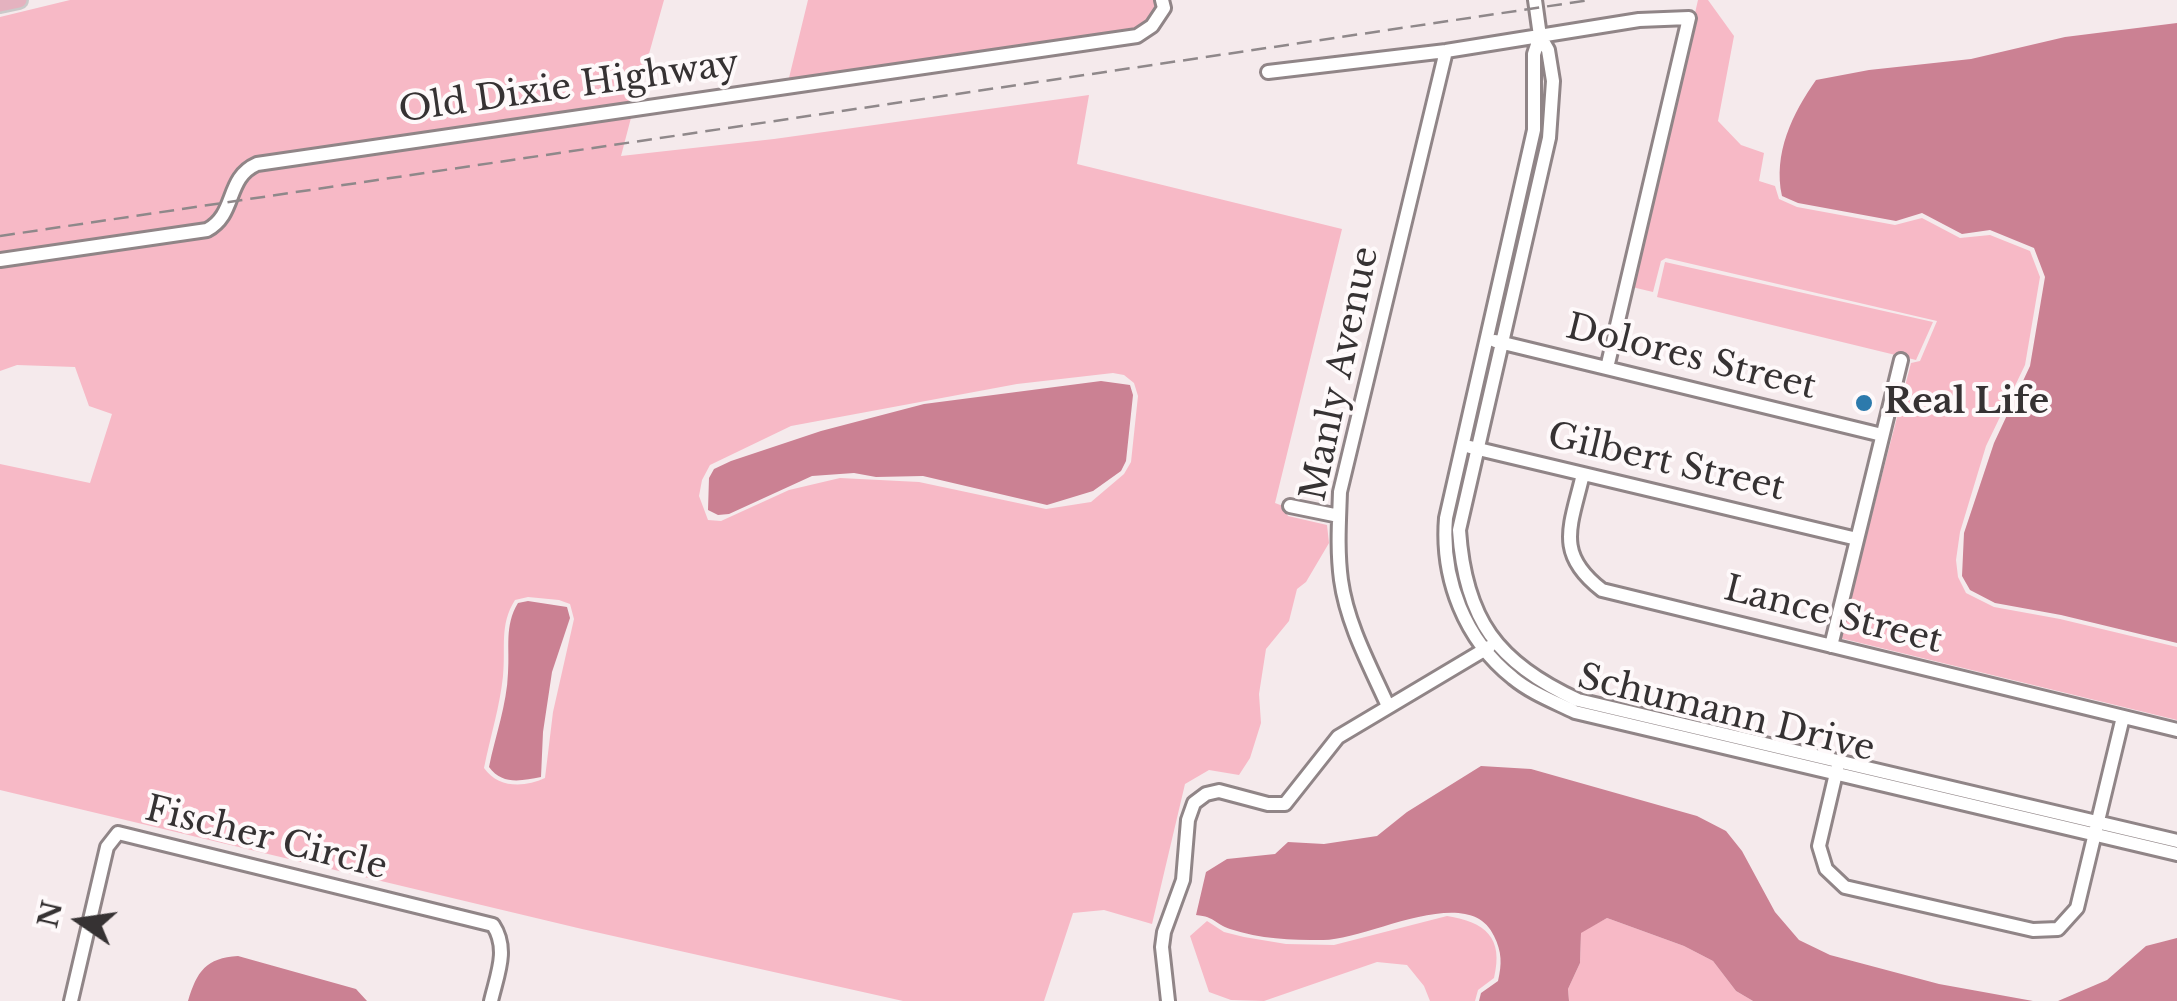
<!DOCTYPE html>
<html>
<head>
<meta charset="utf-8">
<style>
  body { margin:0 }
  #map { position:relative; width:2177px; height:1001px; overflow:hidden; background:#f5eaec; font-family:"Libre Baskerville",serif }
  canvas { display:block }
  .north { position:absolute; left:30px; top:871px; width:100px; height:100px; -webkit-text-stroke:8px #fef9fa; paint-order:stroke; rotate:283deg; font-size:28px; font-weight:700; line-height:40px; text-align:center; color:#363233 }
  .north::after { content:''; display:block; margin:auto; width:35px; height:45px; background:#363233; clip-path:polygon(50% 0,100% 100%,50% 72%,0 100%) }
</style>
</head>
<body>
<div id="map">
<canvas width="2177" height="1001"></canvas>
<div class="north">N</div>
</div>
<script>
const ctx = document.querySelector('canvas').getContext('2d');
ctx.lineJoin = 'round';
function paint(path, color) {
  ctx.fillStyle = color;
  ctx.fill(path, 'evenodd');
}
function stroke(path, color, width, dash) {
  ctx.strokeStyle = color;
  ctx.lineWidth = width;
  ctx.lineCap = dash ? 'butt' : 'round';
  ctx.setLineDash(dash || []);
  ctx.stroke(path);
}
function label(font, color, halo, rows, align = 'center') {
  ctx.font = font + ' "Libre Baskerville",serif';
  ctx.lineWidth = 8;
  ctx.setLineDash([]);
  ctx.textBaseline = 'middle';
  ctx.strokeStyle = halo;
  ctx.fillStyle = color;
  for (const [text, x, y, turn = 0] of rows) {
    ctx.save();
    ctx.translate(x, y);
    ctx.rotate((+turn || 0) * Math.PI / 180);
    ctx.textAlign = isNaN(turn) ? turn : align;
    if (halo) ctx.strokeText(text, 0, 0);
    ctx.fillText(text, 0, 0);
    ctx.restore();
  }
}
const green = new Path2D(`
  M70,0h594l-29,104 -379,55c-42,18 -19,42 -51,66l-205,30v-238z
  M808,0h349l1,7 -10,16 -14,9 -346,50z
  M1698,0h10l26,36 -16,85 23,24 23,8 -5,28 16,5 4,13 18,8 98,18 27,-7 38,20 30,-3 40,16 10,26 -15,88 -39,81 -26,86 -4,28 2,17 8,16 28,14 66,12 117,28v73l-337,-82 71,-275 9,-2 17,-40 -271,-63 -5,3 -8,31 -21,-5z
  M1089,95l-12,69 265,65 -67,274 8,3 5,10 39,9 2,18 -23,39 -9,7 -8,32 -23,28 -7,45 2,29 -11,35 -11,17 -30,-5 -24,14 -33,140 -48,-14 -31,3 -29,88h-141l-321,-72 -582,-139v-326l90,19 22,-69 -23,-8 -14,-39 -58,-2 -17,6v-106l208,-30c37,-19 17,-42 51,-67l373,-54 -11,42 153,-17zM1113,373l11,2 10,8 4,13 -7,66 -7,12 -33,28 -45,7 -127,-27 -79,-4 -51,12 -68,31 -13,-1 -9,-24 3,-16 8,-15 81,-39 226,-42zM528,597l31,3 11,4 4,15 -21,93 -8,66c-21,10 -47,10 -61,-10 6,-30 16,-62 19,-92 3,-28 -4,-51 12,-76z
  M1665,262l268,60 -17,38 -259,-63z
  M1447,916c38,6 57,21 47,62l-16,12 -3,11h-45l-6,-15 -17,-21 -30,-3 -113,39 -33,-1 -22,-8 -19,-56 17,-15 17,11 20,5 42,7 48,1z
  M1607,918l77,28 29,15 23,30 17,10h-184l-1,-12 12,-26 1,-31z`);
const water = new Path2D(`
  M2177,23v620l-116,-28 -66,-12 -25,-13 -8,-14 2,-43 30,-90 36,-77 15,-89 -11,-29 -44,-18 -28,4 -40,-21 -26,8 -98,-18 -16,-7c-9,-42 10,-82 34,-116l53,-10 102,-11 94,-22z
  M1101,381l29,4 3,10 -7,66 -5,10 -28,20 -46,14 -124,-29 -47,1 -22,-4 -42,3 -83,38 -11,1 -10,-5 1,-32 5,-9 17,-8 90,-30 103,-27z
  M528,601l39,6 3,11 -18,54 -9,60 -2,45c-20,4 -39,8 -52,-10 6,-30 18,-63 19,-94 2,-25 -4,-47 10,-70z
  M1481,766l50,3 166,47 29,15 16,20 33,61 24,28 31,15 109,29 94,17h-280l-17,-10 -23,-30 -29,-15 -77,-28 -26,15 -1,30 -12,26 1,12h-90l2,-8 17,-12c4,-17 4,-29 -4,-45 -25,-55 -128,5 -172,4 -31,0 -62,-1 -92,-11 -15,-5 -14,-12 -34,-14l10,-43 21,-13 48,-5 13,-12 36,2 53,-8 30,-24z
  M2177,938v63h-119l49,-21 39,-34z
  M238,956l118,33 11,12h-179c9,-30 18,-43 50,-45z`);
const minor = new Path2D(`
  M1535,0l5,36 8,14 5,31 -4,57 -90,392c6,89 38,133 119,170l599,141
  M1540,36l-6,18v76l-88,388c-5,61 19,122 67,160 18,15 42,24 62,34l602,142
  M1268,72l178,-21 193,-31 50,-2 -82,350
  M0,260l207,-30c30,-16 18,-52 50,-66l880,-128 15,-10 12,-18 -2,-8
  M1495,341l387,94
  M1470,447l387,92
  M1583,474c-12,52 -29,79 19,116l575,140
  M1290,506l49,10
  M1831,646l70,-286
  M1388,706c-18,-40 -41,-82 -47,-126 -4,-30 -2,-58 -1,-88l106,-441
  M1837,769l-18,77 7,23 19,18 188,43 25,-1 19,-21 46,-191
  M71,1001l36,-154 11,-14 375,92c16,24 4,50 -2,76
  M1168,1001l-6,-54 2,-15 19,-52 5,-60 6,-17 12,-9 13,-3 49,13h17l53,-67 151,-90`);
const major = new Path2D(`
  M0,4l19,-4`);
const rail = new Path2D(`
  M0,236l1590,-236`);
const markers = [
  [1864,403,10,"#2c7aac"]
];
const streetNames = [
  ["Old Dixie Highway",569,88,-8],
  ["Dolores Street",1691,358,14],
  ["Manly Avenue",1341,374,-78],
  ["Gilbert Street",1666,463,13],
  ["Lance Street",1833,616,14],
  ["Schumann Drive",1726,714,14],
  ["Fischer Circle",266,839,14]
];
const poiNames = [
  ["Real Life",1884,403]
];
paint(green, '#f7b9c6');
paint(water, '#cb8193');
stroke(minor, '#908587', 18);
stroke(major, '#cbcaca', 20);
stroke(minor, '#fff', 12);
stroke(major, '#e4b2bf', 15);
stroke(rail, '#8f888a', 2.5, [15, 8]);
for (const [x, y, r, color] of markers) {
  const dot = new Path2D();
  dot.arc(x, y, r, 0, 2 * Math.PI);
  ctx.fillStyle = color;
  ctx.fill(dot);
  stroke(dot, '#fef9fa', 4);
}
label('35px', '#363233', '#fef9fa', streetNames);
label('bold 35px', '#363233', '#fef9fa', poiNames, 'left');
</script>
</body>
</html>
